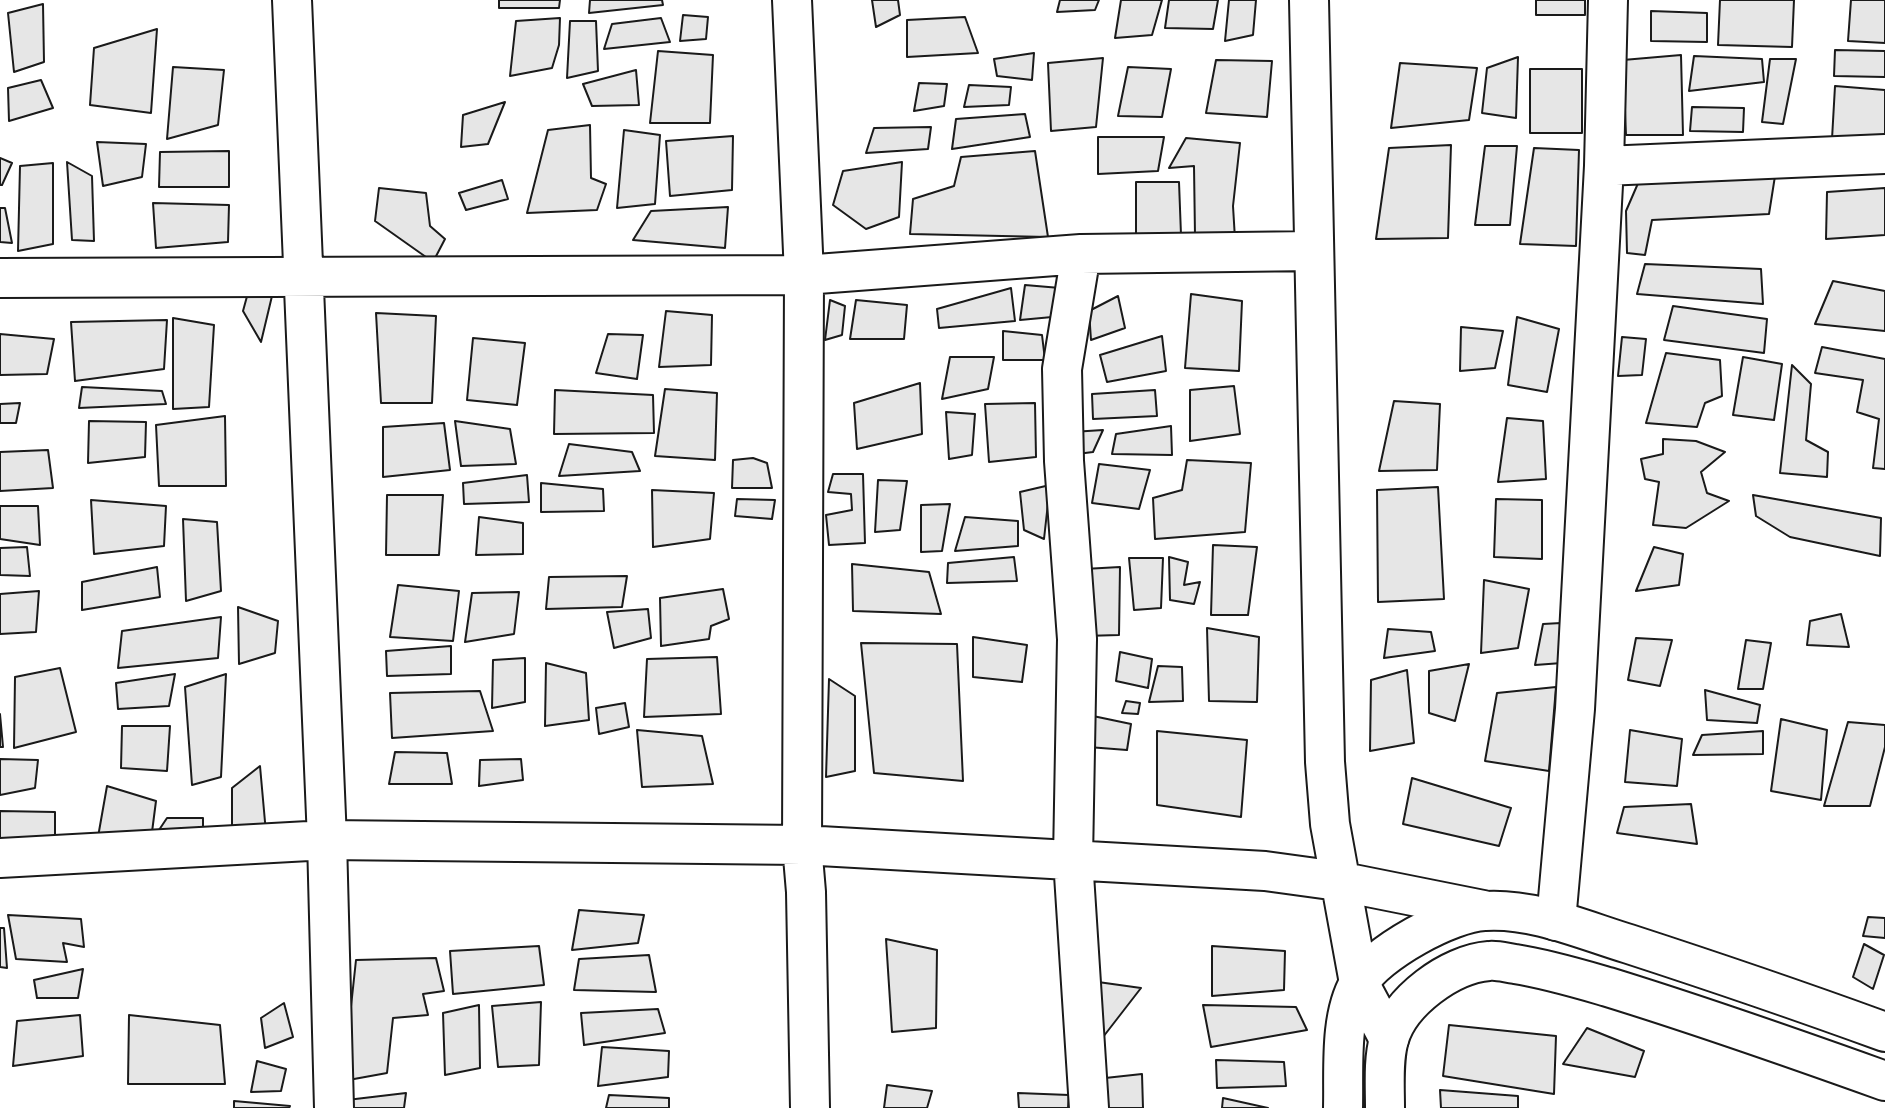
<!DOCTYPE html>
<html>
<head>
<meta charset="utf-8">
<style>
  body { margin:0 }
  canvas { display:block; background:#fff }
</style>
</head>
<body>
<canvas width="1885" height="1108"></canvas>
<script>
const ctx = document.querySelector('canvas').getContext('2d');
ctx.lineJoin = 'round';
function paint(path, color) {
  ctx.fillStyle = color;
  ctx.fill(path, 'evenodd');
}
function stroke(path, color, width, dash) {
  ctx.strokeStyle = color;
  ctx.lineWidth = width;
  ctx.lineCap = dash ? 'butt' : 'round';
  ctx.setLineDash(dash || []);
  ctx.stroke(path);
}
const building = new Path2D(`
  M499,0h61l-1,8h-60z
  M590,0h72l1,5 -74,8z
  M872,0h26l2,15 -24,12z
  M1060,0h39l-4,10 -38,2z
  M1121,0h41l-10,35 -37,3z
  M1169,0h49l-5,29 -48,-1z
  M1229,0h27l-3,35 -28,6z
  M1536,0h49v15h-49z
  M1720,0h74l-2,47 -74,-2z
  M1851,0h34v43l-37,-2z
  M43,4l1,58 -30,10 -6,-59z
  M1651,11l56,2v29l-56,-1z
  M683,15l25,2 -2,22 -26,2z
  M965,17l13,36 -71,4v-37z
  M560,18l-1,27 -7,23 -42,8 6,-55z
  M661,18l9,24 -66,7 8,-25z
  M570,21h26l2,50 -31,7z
  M157,29l-6,84 -61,-8 4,-57z
  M1835,50l50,1v26l-51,-1z
  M658,51l55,4 -3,68h-60z
  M1034,53l-2,27 -35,-4 -3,-17z
  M1681,55l2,80h-57l-3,-75z
  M1694,56l68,3 2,23 -75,9z
  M1518,57l-2,61 -34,-5 5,-45z
  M1103,58l-7,69 -45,4 -3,-68z
  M1770,59h26l-13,65 -21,-2z
  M1216,60l56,1 -5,56 -61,-4z
  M1400,63l77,5 -8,52 -78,8z
  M173,67l51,3 -6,55 -51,14z
  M1128,67l43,2 -9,48 -44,-1z
  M1530,69h52v64h-52z
  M636,70l3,35 -47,1 -9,-22z
  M41,80l12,28 -44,13 -1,-33z
  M919,83l28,1 -3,22 -30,5z
  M969,85l42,2 -2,18 -45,2z
  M1835,86l50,4v48l-53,1z
  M505,102l-17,42 -27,3 2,-32z
  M1692,107l52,1 -1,24 -53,-1z
  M1025,114l5,23 -78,12 4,-30z
  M590,125l1,53 15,6 -9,26 -70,3 21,-83z
  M931,127l-3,22 -62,4 8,-25z
  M624,130l36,5 -5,69 -38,4z
  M733,136l-1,54 -62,6 -4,-55z
  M1098,137h66l-6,34 -60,3z
  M1186,138l54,5 -7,63 2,33 -40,-3 -1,-70 -25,2z
  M97,142l49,2 -4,33 -39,9z
  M1451,145l-3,93 -72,1 13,-91z
  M1485,146h32l-7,79h-35z
  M1534,148l45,2 -3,96 -56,-2z
  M229,151v36h-70l1,-35z
  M1035,151l13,86 -138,-3 3,-35 41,-13 7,-29z
  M0,158l12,5 -10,22h-2z
  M67,162l25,14 2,65 -22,-1z
  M902,162l-3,55 -33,12 -33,-24 10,-34z
  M53,163v81l-35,7 2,-85z
  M1775,176l-6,38 -117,6 -7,35 -18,-2 -1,-42 13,-30z
  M502,180l6,19 -42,11 -7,-17z
  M1136,182h43l2,53 -45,4z
  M379,188l47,5 4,33 15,13 -12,23 -58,-41z
  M1885,188v47l-59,4 1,-47z
  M153,203l76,2 -1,37 -72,6z
  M728,207l-3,41 -92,-8 18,-29z
  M0,208h5l7,35 -12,-1z
  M1645,264l116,5 2,35 -126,-10z
  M1833,281l52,10v40l-70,-7z
  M1025,285l35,3 3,28 -43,4z
  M1011,288l4,33 -76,7 -2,-19z
  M249,289l23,7 -11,46 -18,-31z
  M1191,294l51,7 -3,70 -54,-3z
  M1118,296l7,32 -34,12 -2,-29z
  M830,300l15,6 -3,29 -17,5z
  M856,300l51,5 -3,34h-54z
  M1673,306l94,13 -3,34 -100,-13z
  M666,311l46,4 -1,50 -52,2z
  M376,313l60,3 -4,87h-51z
  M1517,317l42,12 -12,63 -39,-7z
  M173,318l41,7 -5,82 -36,2z
  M167,320l-3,49 -89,12 -4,-59z
  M1461,327l42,4 -8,37 -35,3z
  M1003,331l39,4 3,25h-42z
  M0,334l54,5 -7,35 -47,1z
  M608,334l35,1 -6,44 -41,-6z
  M1162,336l4,35 -59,11 -7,-27z
  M1622,337l24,2 -4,36 -24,1z
  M473,338l52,5 -8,62 -50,-5z
  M1822,347l63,12v110l-12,-1 6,-49 -22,-7 6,-32 -48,-7z
  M1666,353l54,7 2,36 -17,7 -8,24 -51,-4z
  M950,357h44l-6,32 -46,10z
  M1743,357l39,7 -8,56 -41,-5z
  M1792,365l19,19 -5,56 22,12 -1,25 -47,-4z
  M920,383l2,51 -65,15 -3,-46z
  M1234,386l6,48 -50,7v-51z
  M82,387l80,4 4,13 -87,4z
  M665,389l52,4 -2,67 -60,-4z
  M555,390l98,5 1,38 -100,1z
  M1155,390l2,26 -64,3 -1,-25z
  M1394,401l46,3 -3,66 -58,1z
  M20,403l-4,20h-16v-19z
  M1035,403l1,54 -47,5 -4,-58z
  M946,412l29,2 -3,41 -23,4z
  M225,416l1,70h-67l-3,-61z
  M1507,418l36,3 3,58 -48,3z
  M89,421l57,1 -1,35 -57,6z
  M455,421l55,8 6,35 -55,2z
  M444,423l6,47 -67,7v-50z
  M1171,426l1,29 -60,-1 4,-20z
  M1103,430l-10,22 -24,3 3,-23z
  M1663,439l33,2 29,11 -24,20 6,21 22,8 -43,27 -33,-3 6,-43 -14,-3 -4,-20 22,-5z
  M569,444l63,8 8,19 -81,5z
  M48,450l5,38 -53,3v-39z
  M753,458l14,5 5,25h-40l1,-28z
  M1187,460l64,3 -6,69 -90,7 -2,-41 29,-8z
  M1099,464l51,6 -11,39 -47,-6z
  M833,474h30l2,69 -36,2 -3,-30 26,-5 -1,-16 -23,-2z
  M527,475l2,27 -65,2 -1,-21z
  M878,480l29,1 -7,49 -25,2z
  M541,483l62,6 1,22 -63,1z
  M1050,485l-6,54 -20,-9 -4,-38z
  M1438,487l6,112 -66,3 -1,-112z
  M652,490l62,3 -4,46 -57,8z
  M387,495h56l-4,60h-53z
  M1753,495l128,23 -1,38 -90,-19 -34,-21z
  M737,499l38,1 -3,19 -37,-3z
  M1496,499l46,1v59l-48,-2z
  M91,500l75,6 -2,40 -70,8z
  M950,504l-8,47 -21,1v-47z
  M0,506h38l2,39 -40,-6z
  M479,517l44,6v31l-47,1z
  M965,517l53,4v25l-63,5z
  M183,519l34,3 4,69 -35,10z
  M1213,545l44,2 -9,68h-37z
  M27,547l3,29 -30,-1v-27z
  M1654,547l29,7 -4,31 -43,6z
  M1014,557l3,24 -70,2 1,-20z
  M1169,557l19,5 -4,23 16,-3 -6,22 -24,-4z
  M1129,558h34l-2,50 -27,2z
  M852,564l77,8 12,42 -88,-3z
  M157,567l3,30 -78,13v-28z
  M1120,567l-1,68 -35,1v-67z
  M627,576l-5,31 -76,2 3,-32z
  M1484,580l45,9 -11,59 -37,5z
  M398,585l61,6 -6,50 -63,-4z
  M723,589l6,30 -18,7 -2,13 -48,7 -1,-48z
  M39,591l-3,41 -36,2v-40z
  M519,592l-5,42 -49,8 7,-49z
  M238,607l40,14 -3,32 -36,11z
  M648,609l3,29 -37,10 -7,-36z
  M1841,614l8,33 -42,-2 3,-24z
  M221,617l-3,41 -100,10 4,-37z
  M1561,623l1,40 -27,2 8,-41z
  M1207,628l52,9 -2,65 -48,-1z
  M1388,629l43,3 4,19 -51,7z
  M973,637l54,8 -5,37 -49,-5z
  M1636,638l36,2 -12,46 -32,-6z
  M1746,640l25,3 -8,46h-25z
  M861,643l96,1 6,137 -89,-8z
  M451,646v28l-64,2 -1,-25z
  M1120,652l32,7 -4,29 -32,-7z
  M717,657l4,57 -77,3 3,-58z
  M525,658v44l-33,6 1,-48z
  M546,663l40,10 3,47 -44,6z
  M1469,664l-14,57 -26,-8v-42z
  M1158,666l24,1 1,34 -34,1z
  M60,668l16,64 -62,16 1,-71z
  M1407,670l7,73 -44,8 1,-71z
  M175,674l-6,32 -51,3 -2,-26z
  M226,674l-5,103 -29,8 -7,-98z
  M829,679l26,17v75l-29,6z
  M1556,687l-7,84 -64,-10 12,-68z
  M1705,690l55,15 -3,18 -50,-3z
  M480,691l13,40 -101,7 -2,-45z
  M1126,701l14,2 -2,11 -16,-1z
  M625,703l4,24 -30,7 -3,-26z
  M0,714l3,33h-3z
  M1093,716l38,8 -4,26 -39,-3z
  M1781,719l46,11 -6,70 -50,-9z
  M1848,722l37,3v22l-15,59h-46z
  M122,726h48l-3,45 -46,-3z
  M637,730l65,6 11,48 -71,3z
  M1630,730l52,9 -5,47 -52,-4z
  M1157,731l90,9 -6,77 -84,-12z
  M1763,731v23l-70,1 9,-20z
  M395,752l52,1 5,31h-63z
  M0,759l38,1 -3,28 -35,7z
  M521,759l2,21 -44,6 1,-26z
  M260,766l6,67h-34v-45z
  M1412,778l99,30 -12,38 -96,-22z
  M107,786l49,15 -4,31 -54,5z
  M1691,804l6,40 -80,-11 7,-26z
  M0,811l55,1v36h-55z
  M167,818h36v22l-46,-7z
  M579,910l65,5 -6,28 -66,7z
  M8,915l73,4 3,28 -21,-4 4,19 -51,-3z
  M1868,917l17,1v20l-22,-2z
  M0,928h4l3,40 -7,-1z
  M886,939l51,11 -1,78 -44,4z
  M1864,944l20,11 -11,34 -20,-12z
  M539,946l5,39 -91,9 -3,-43z
  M1212,946l73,5 -1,39 -72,6z
  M649,955l7,37 -82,-2 5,-31z
  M436,958l8,33 -21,3 5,21 -35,3 -6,55 -44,8 13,-121z
  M83,969l-5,29h-41l-3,-18z
  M1098,982l43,6 -48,62z
  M541,1002l-2,63 -41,2 -6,-61z
  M284,1003l9,34 -28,11 -4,-30z
  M479,1005l1,63 -35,7 -2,-62z
  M1203,1005l93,2 11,23 -96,17z
  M658,1009l7,24 -81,12 -3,-32z
  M80,1015l3,41 -70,10 4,-45z
  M129,1015l91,10 5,59h-97z
  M1449,1025l107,11 -2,58 -111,-18z
  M1587,1028l57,23 -9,26 -72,-13z
  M602,1047l67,4 -1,26 -70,9z
  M1216,1060l68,2 2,24 -69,2z
  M257,1061l29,8 -5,22 -30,1z
  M1142,1074l1,34h-46l-1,-29z
  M887,1085l45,6 -5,17h-43z
  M1440,1090l78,6v12h-77z
  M406,1093l-2,15h-56l-1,-8z
  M1018,1093l51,2 -1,13h-49z
  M609,1095l60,3v10h-63z
  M1223,1098l45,10h-46z
  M234,1101l56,5 -1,2h-55z`);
const minor = new Path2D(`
  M292,0l35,840 7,268
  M792,0l12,275 -2,570 4,47 4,216
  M1309,0l16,762 5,62 29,159 30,56
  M1604,166l281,-12
  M1081,254l-19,115 2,92 13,178 -4,220 16,249
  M0,278l804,-3 277,-21 232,-3
  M0,858l327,-18 475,5 463,26 73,10 145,29
  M1556,921l19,-212 29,-543 4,-166`);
const major = new Path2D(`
  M1343,1108c1,-38 -4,-91 16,-125 17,-30 92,-71 126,-72 49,-3 98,19 144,33 86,28 171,57 256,88
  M1385,1108c0,-22 -2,-48 4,-69 11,-38 61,-75 100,-78 8,-1 18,2 26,3 32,5 62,14 93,23 94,29 185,61 277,94`);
paint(building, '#e6e6e6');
stroke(building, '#1a1a1a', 2);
stroke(minor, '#1a1a1a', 42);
stroke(major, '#1a1a1a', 42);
stroke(minor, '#fff', 38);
stroke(major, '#fff', 38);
</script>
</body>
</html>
